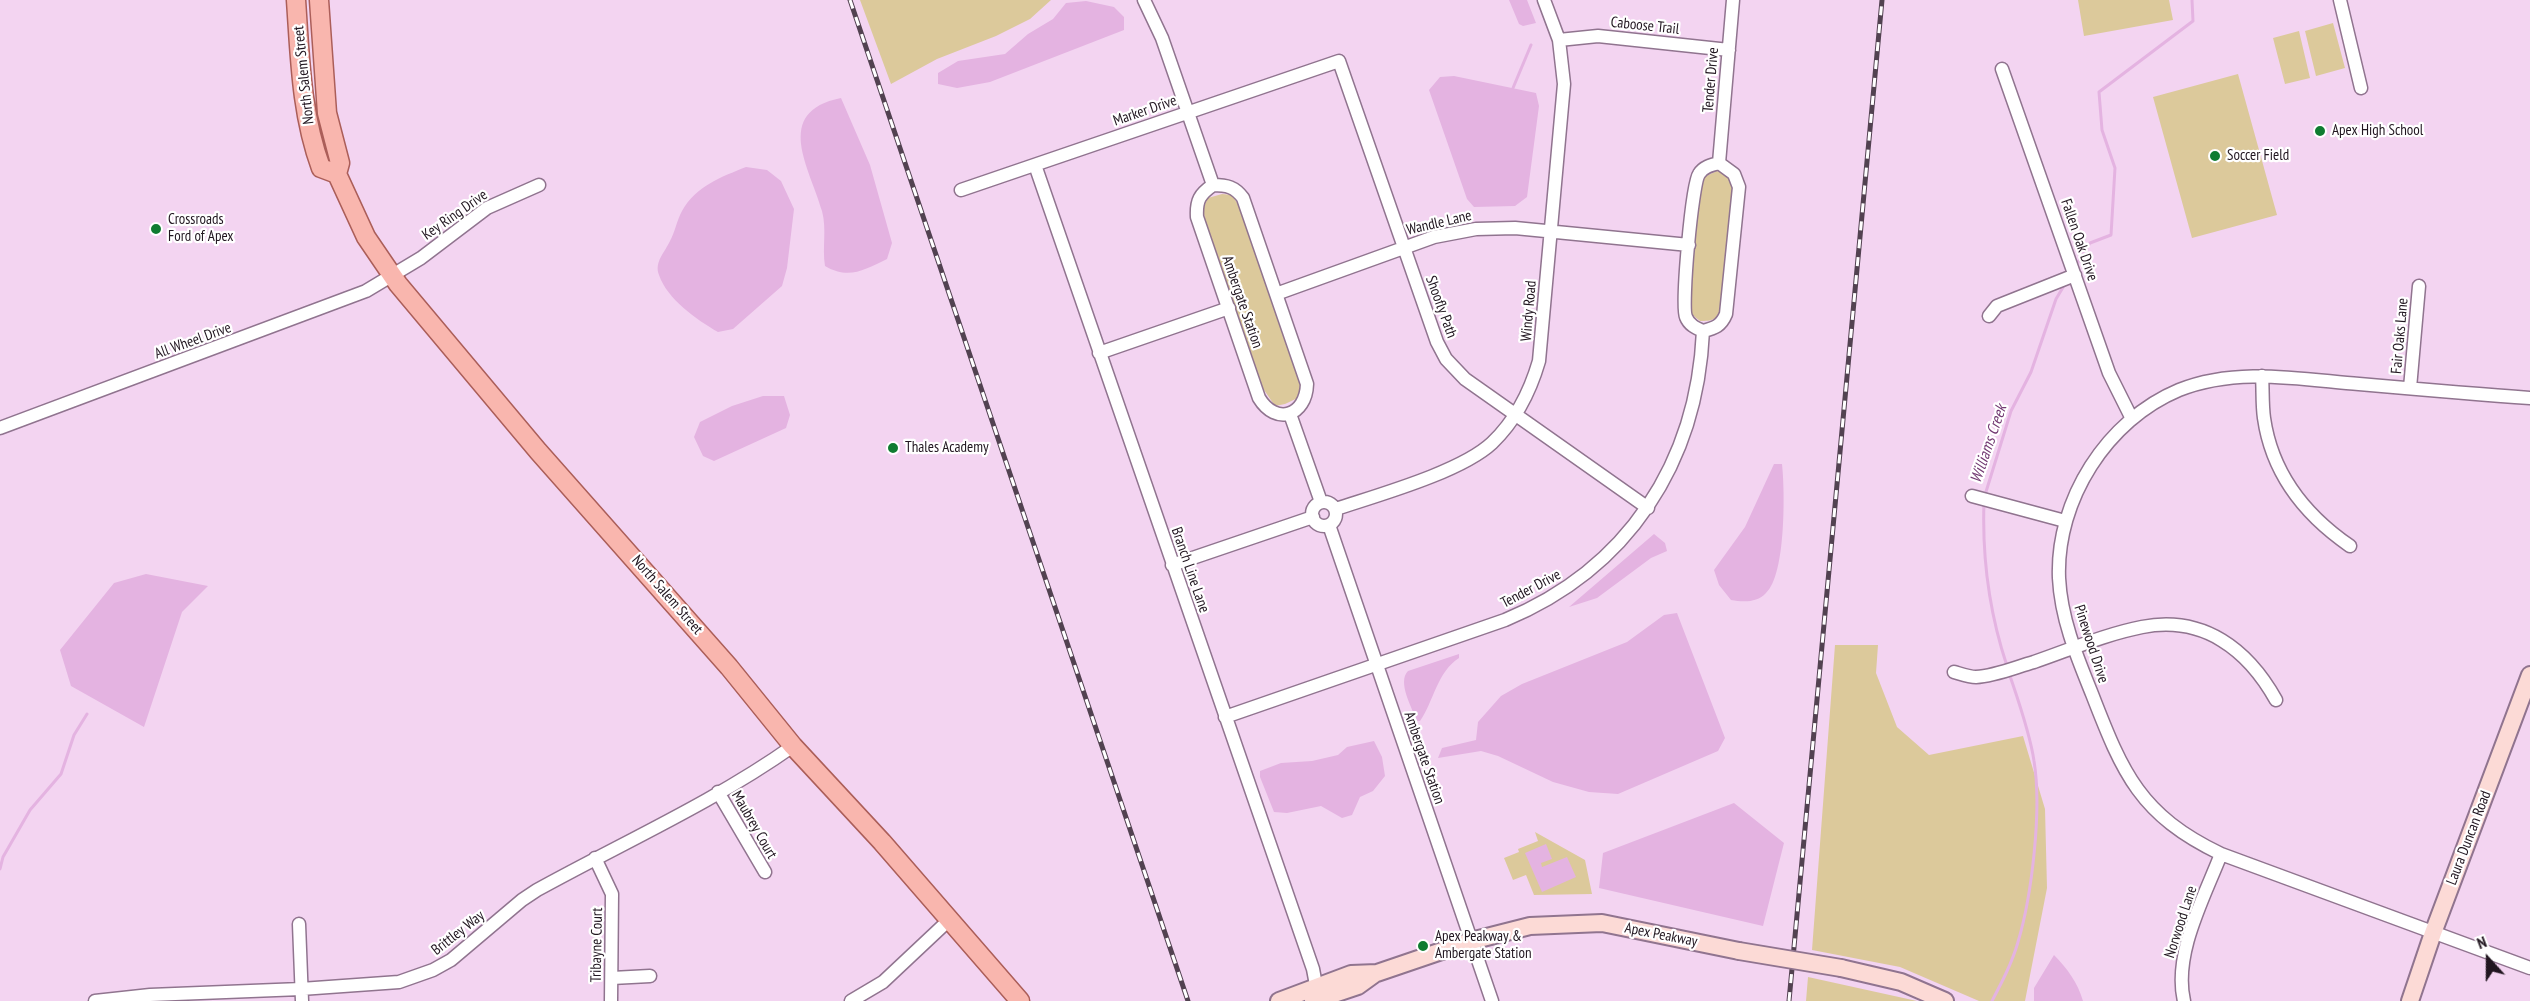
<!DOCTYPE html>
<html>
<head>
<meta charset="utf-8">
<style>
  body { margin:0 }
  #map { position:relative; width:2530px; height:1001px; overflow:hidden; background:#f3d4f1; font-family:"PT Sans Narrow",sans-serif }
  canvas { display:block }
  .north { position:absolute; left:2458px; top:929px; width:60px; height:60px; -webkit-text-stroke:4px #fff; paint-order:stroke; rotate:339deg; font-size:16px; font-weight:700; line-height:24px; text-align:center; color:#211620 }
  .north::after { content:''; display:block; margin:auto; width:21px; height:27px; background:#211620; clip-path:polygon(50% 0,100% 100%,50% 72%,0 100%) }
</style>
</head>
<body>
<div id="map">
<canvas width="2530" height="1001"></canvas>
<div class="north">N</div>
</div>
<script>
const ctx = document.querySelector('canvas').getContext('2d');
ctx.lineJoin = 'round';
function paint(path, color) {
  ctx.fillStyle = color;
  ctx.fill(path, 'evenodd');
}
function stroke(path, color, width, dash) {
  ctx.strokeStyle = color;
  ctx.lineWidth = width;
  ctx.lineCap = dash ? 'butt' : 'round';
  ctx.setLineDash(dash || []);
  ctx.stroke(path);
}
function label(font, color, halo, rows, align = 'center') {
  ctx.font = font + ' "PT Sans Narrow",sans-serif';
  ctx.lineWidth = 4.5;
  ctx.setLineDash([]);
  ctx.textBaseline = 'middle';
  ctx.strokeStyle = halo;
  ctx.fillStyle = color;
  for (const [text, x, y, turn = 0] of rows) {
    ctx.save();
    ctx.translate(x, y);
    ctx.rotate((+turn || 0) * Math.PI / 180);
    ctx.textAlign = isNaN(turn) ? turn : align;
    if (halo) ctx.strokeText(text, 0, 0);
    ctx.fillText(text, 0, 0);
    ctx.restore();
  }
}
const green = new Path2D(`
  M860,0h191l-21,19 -34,17 -59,23 -46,25z
  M2078,0h91l4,20 -89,16z
  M2333,23l12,45 -29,8 -11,-45z
  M2299,31l11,47 -25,6 -12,-46z
  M2238,74l39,141 -85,23 -39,-141z
  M1717,171l11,4 6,13 -12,120c-4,12 -10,13 -22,13l-10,-8c1,-25 4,-118 14,-136z
  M1222,194l10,1 9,14 59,172 2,9 -2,7 -15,7 -10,2 -13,-19 -57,-167 -2,-12 5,-10z
  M1835,645h43l-2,28 21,54 32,28 94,-19 22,73 2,79 -22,113h-46l-79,-34 -88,-17z
  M1535,832l50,28 7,34 -58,1 -8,-20 -13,5 -9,-22 15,-6 -1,-3 20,-8z
  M1808,977l109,24h-111z`);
const water = new Path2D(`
  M1509,0h18l9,23 -13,3 -4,-2z
  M1086,1l28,6 10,10v13l-134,52 -33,6 -19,-4v-11l20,-12 47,-7 23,-20 25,-15 13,-16z
  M1454,76l82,17 3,13 -12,91 -12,9 -41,1 -7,-8 -38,-109 11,-13z
  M841,98l29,67 22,78 -5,16c-23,11 -38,21 -62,7 -3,-19 2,-36 -3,-55 -12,-43 -50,-99 19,-113z
  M746,167l21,3 14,11 13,28 -7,59 -5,18 -49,43 -15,3c-21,-12 -51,-33 -59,-57 -5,-13 6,-23 11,-34 5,-9 7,-21 12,-30 14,-25 39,-34 64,-44z
  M763,396h21l6,19 -4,13 -72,33 -11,-5 -9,-19 6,-15 32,-16z
  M1774,464h8c3,27 4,111 -16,129 -9,10 -23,9 -35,7l-12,-15 -5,-15 31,-43z
  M1654,534l11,9 2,8 -16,7 -54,40 -28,9z
  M146,574l62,12 -26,26 -38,115 -73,-41 -11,-36 54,-67z
  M1677,613l48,125 -7,13 -100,43 -29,-2 -36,-10 -55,-26 -17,-5 -43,7 4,-10 34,-8 2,-18 23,-26 21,-12 105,-42 37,-27z
  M1459,654v4c-22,14 -25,43 -39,63h-3c-5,-13 -20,-39 -9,-50z
  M1374,741l8,16 3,19 -12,15 -13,6 -8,18 -10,3 -21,-12 -34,7 -13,-1 -14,-35v-6l21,-8 31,-2 26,-6 9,-8z
  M1734,803l50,40 -21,83 -164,-38 4,-35z
  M1546,844l6,15 -11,4 1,4 25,-10 9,20 -34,15 -17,-39z
  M2054,955c13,13 24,28 29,46h-49v-13z`);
const stream = new Path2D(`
  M1513,88l18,-43
  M2076,265l14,-22 21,-8 4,-67 -13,-38 -3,-38 94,-71 -1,-21
  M1985,495l26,-84 20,-39 25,-73 9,-15
  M1984,502c-2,57 5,110 23,164
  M0,869l3,-12 27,-47 31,-36 13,-39 13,-21
  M1992,1001c10,-19 20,-38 26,-59 14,-47 24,-133 16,-181 -4,-28 -16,-61 -25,-88`);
const street = new Path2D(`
  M1144,0l18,38 51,147
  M2340,0l21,88
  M1559,40l39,-4 131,14
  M2002,69l107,304 23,46
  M1719,163l15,11 5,13 -13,127c-5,12 -11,14 -23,17 -7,-3 -14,-6 -17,-14 -5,-11 6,-133 13,-143 4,-7 12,-9 20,-11z
  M1719,163l14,-163
  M1035,165l278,804 3,16
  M1213,185c14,0 22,2 30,13l64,186c-1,32 -31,42 -48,14l-62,-181c-1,-17 3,-23 16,-32z
  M961,190l378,-129 98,281 9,17 19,20 183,129
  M1276,294l158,-57 42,-8 39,-1 174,17
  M1989,316l8,-10 78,-31
  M1099,353l130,-45
  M2262,376c1,14 0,28 2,42 8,56 41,97 86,128
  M2410,388l9,-102
  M2530,398c-57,-4 -114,-9 -171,-14 -60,-5 -123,-17 -180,6 -72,30 -123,110 -120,188 2,41 18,79 33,116 31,80 48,121 129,160l309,114
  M1290,414l31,88
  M0,428l366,-137 55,-33 66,-50 52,-23
  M1972,496l93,25
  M1312 514a12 12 0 1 1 24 0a12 12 0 1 1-24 0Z
  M1336,509c42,-14 125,-37 156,-66 24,-23 38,-51 47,-82l25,-277 -5,-44 -15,-40
  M1329,525l163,476
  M1172,565l141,-48
  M1954,672c7,2 15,5 22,5 19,-1 40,-10 58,-15 35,-12 72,-28 108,-35 62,-12 106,23 134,73
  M1225,717l280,-97c123,-51 192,-157 198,-289
  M718,792l47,80
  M595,858l17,36 -1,107
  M299,924l3,77
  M612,978l38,-2
  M95,1001l55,-6 151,-6 98,-7 34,-12 18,-10 71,-60 15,-10c85,-47 177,-88 256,-144
  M851,1001l32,-19 66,-62
  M2184,1001c-11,-47 20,-103 37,-147`);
const secondary = new Path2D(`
  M1841,968l60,14 44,19
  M1279,1001l72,-27 26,-1 94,-32 59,-15 72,-3 137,28
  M1313,1001l45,-15 18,-13
  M2410,1001l23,-68 97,-258`);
const primary = new Path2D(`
  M296,0c4,57 5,114 25,168l16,6
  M319,0l8,113 13,50 -3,11 29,63 32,47 140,167 191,216 64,79 89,96 138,159`);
const rail = new Path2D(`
  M850,0l338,1001
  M1789,1001l93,-1001`);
const secondaryBridge = new Path2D(`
  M1739,951l102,17`);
const markers = [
  [2320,131,6,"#0f7c31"],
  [2215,156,6,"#0f7c31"],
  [156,229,6,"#0f7c31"],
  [893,448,6,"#0f7c31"],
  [1423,946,6,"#0f7c31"]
];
const streetNames = [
  ["Caboose Trail",1645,26,6],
  ["North Salem Street",304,75,-96],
  ["Tender Drive",1711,80,-85],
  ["Marker Drive",1145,111,-19],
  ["Key Ring Drive",455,215,-35],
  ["Wandle Lane",1439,223,-13],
  ["Fallen Oak Drive",2079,240,71],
  ["Ambergate Station",1242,302,71],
  ["Shoofly Path",1441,307,70],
  ["Windy Road",1529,311,-85],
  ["Fair Oaks Lane",2400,336,-85],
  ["All Wheel Drive",193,341,-20],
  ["Branch Line Lane",1190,570,71],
  ["Tender Drive",1531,589,-28],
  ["North Salem Street",667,595,49],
  ["Pinewood Drive",2091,644,72],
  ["Ambergate Station",1424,758,71],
  ["Maubrey Court",754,825,60],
  ["Laura Duncan Road",2469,838,-69],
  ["Norwood Lane",2181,922,-72],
  ["Brittley Way",458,933,-38],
  ["Apex Peakway",1661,935,11],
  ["Tribayne Court",597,945,-89]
];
const poiNames = [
  ["Apex High School",2332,131],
  ["Soccer Field",2227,156],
  ["Crossroads",168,220],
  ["Ford of Apex",168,237],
  ["Thales Academy",905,448],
  ["Apex Peakway &",1435,937],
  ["Ambergate Station",1435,954]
];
const waterNames = [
  ["Williams Creek",1989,444,-71]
];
paint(green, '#dcc99b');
paint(water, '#e4b3e1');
stroke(stream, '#e4b3e1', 3);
stroke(street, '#90748f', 15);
stroke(secondary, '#90748f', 20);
stroke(primary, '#ab5e59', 21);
stroke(street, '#fff', 12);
stroke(secondary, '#fcdad6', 16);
stroke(primary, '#f9b6ae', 18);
stroke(rail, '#524251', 5);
stroke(rail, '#fff', 3, [9]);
stroke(secondaryBridge, '#90748f', 20, []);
stroke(secondaryBridge, '#fcdad6', 16);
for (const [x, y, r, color] of markers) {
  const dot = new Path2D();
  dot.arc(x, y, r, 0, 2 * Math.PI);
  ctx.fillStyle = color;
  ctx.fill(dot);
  stroke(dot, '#fff', 2);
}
label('15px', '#211620', '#fff', streetNames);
label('15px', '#211620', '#fff', poiNames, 'left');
label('italic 16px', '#723972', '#fff', waterNames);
</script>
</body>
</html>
